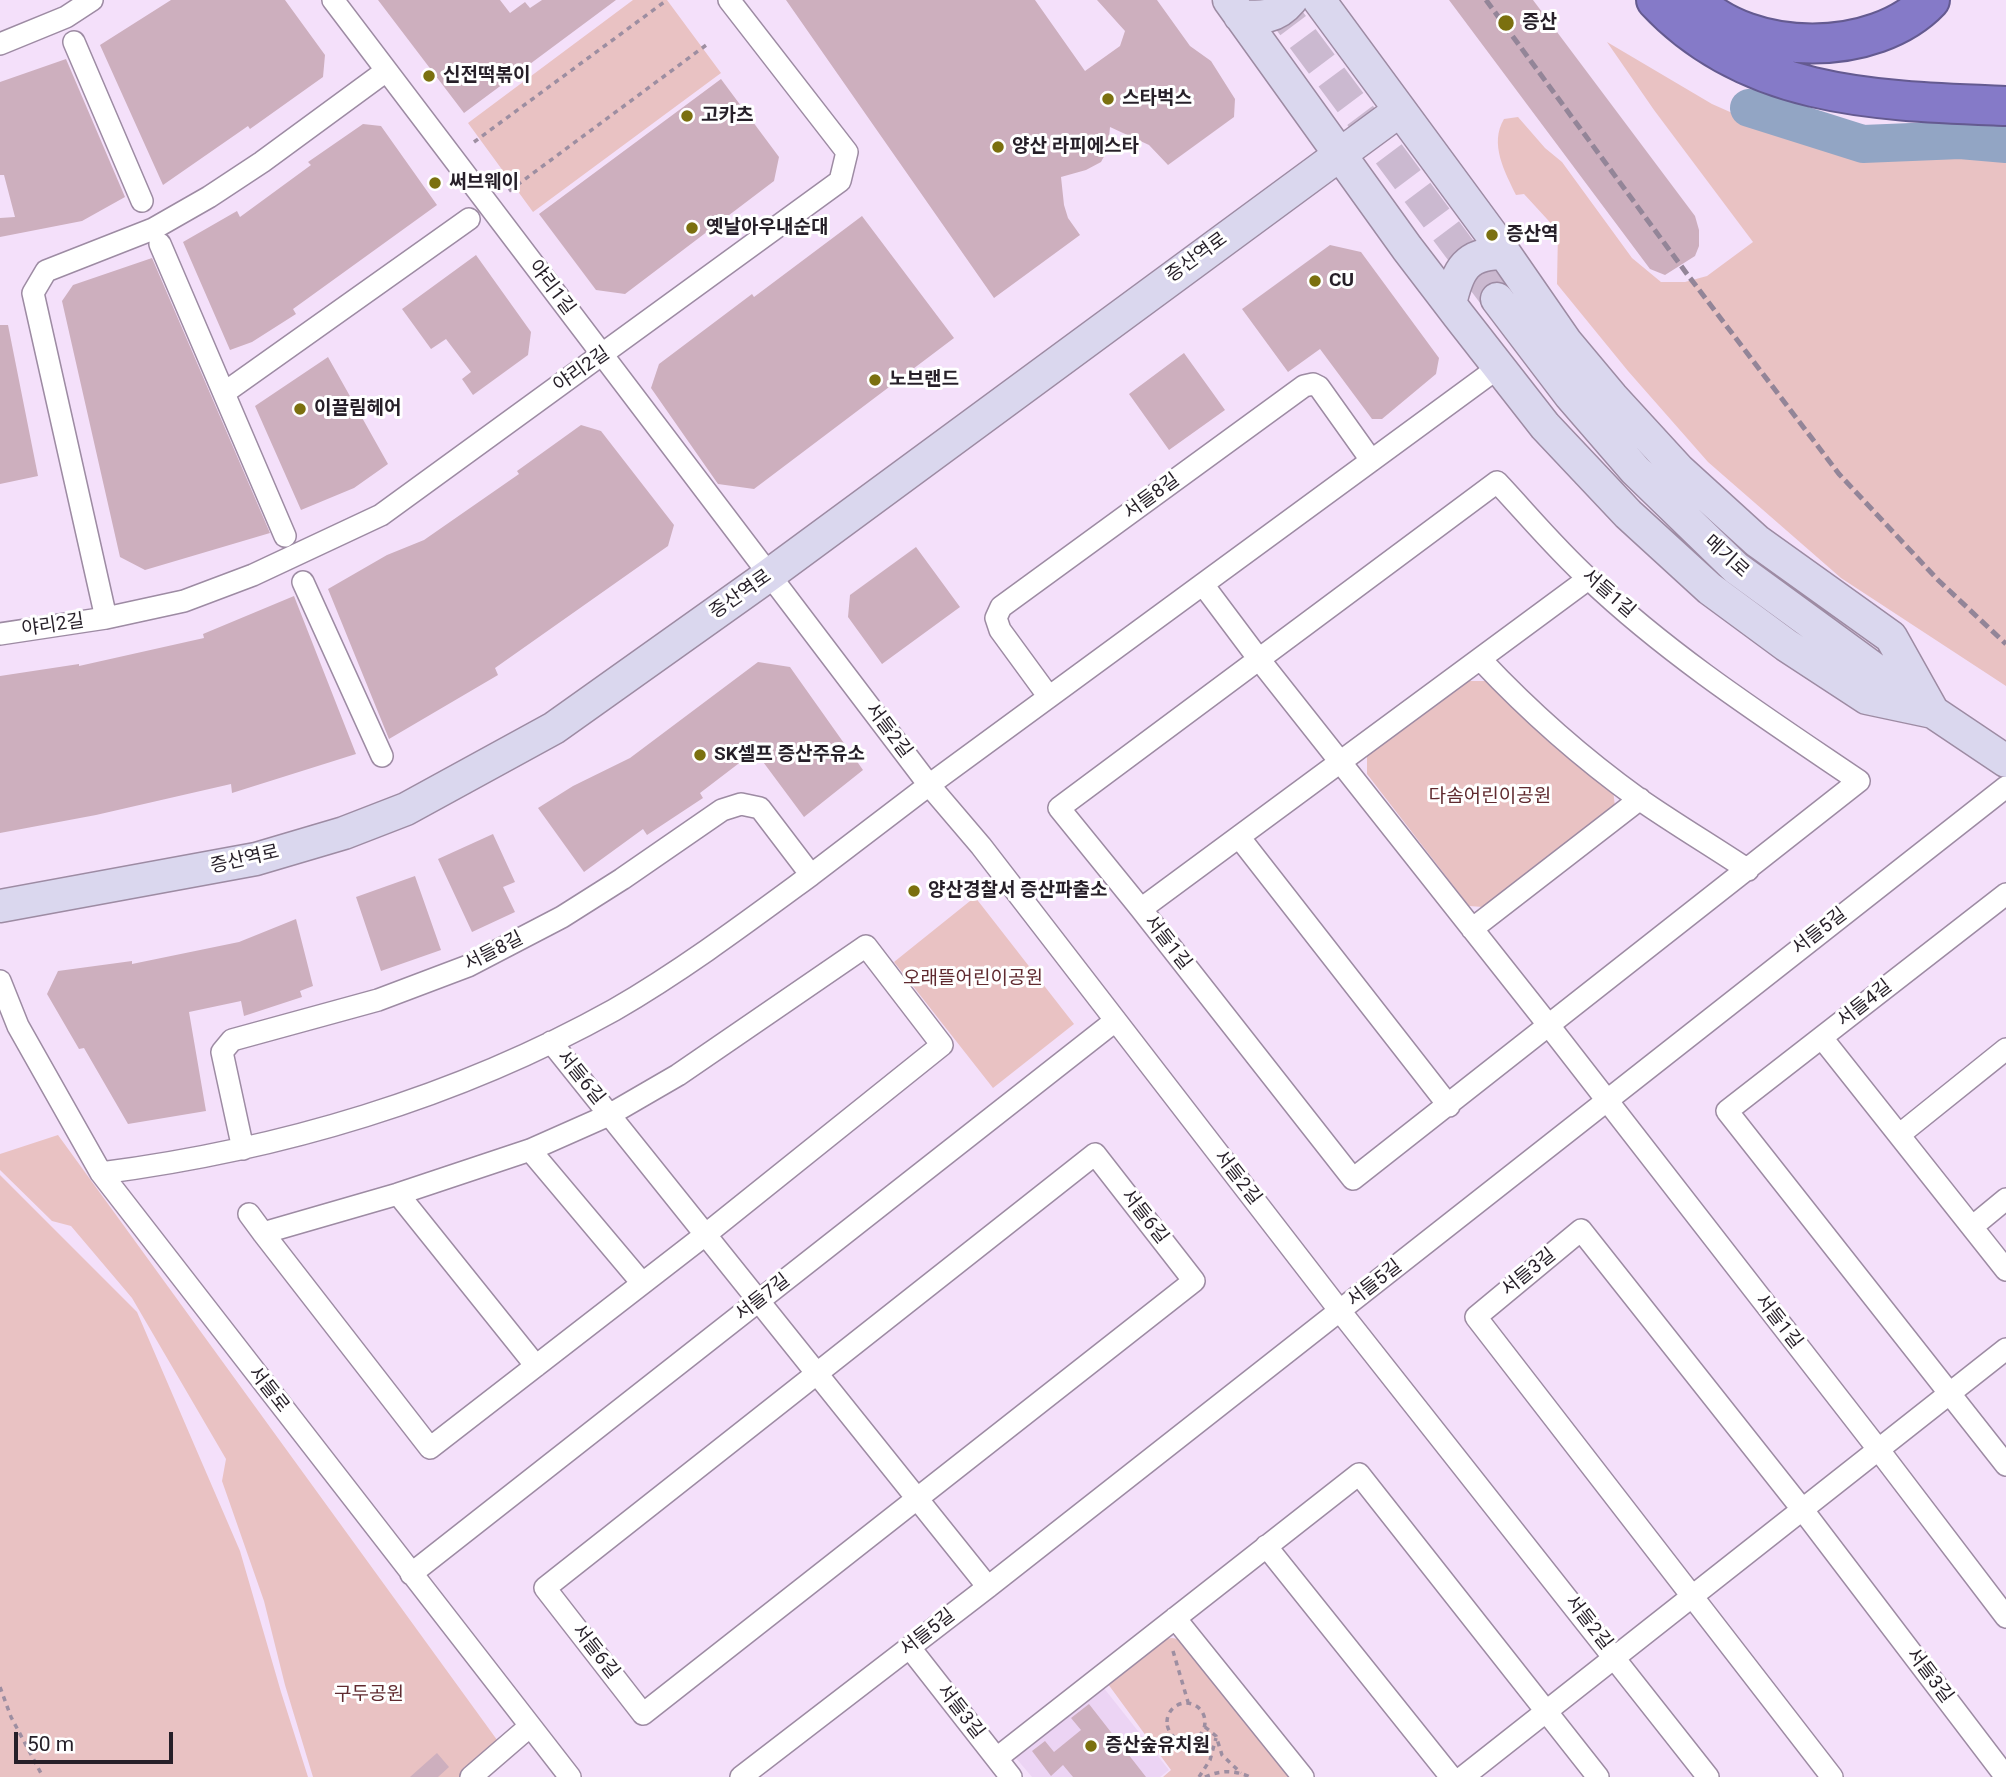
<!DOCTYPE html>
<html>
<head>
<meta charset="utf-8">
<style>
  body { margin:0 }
  #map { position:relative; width:2006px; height:1777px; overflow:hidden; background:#f4e0fa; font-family:Roboto,sans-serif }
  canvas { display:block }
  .scale { position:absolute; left:14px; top:1732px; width:159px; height:32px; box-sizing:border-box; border:4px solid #261f28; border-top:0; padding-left:9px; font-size:21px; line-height:24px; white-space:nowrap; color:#261f28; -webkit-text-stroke:5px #fff; paint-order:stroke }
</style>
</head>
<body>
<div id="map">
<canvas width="2006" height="1777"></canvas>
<div class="scale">50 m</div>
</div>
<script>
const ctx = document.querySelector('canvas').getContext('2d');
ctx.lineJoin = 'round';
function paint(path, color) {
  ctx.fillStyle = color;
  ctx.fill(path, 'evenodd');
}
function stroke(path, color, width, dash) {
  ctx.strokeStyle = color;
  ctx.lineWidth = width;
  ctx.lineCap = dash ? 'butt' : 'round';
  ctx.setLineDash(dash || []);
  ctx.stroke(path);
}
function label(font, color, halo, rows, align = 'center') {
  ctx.font = font + ' Roboto,"Noto Sans KR",sans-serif';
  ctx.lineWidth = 6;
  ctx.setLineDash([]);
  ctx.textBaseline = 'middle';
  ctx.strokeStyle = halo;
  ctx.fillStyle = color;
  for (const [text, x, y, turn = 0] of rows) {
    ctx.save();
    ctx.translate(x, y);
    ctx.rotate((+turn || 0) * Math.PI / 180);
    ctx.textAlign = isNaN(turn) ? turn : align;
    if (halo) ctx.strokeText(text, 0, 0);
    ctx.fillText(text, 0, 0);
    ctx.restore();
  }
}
const built = new Path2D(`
  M1103,1687l66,83 -9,7h-128l-17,-20z`);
const green = new Path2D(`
  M633,0h34l54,73 -188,139 -65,-89z
  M1607,42l105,62 52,23 107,30 56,-4 58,1 21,3v529l-165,-108 -133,-116 -80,-91 -71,-87 1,-53 -34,-37 -8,1c-11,-23 -27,-51 -12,-76l14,-2 27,31 17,14 70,96 29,24h24l22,-6 46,-34 -99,-132z
  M1466,681h19l92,84 36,24 2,18 -132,100 -14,-1 -102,-132v-18z
  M975,897l99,127 -81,64 -99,-126z
  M58,1135l442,609 -40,33h-147l-28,-92 -21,-84 -42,-120 4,-22 -94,-161 -61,-72 -19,-5 -52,-51v-16z
  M0,1175l137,137 103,239 41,141 27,85h-308z
  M1172,1638l12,2 109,137h-130l8,-7 -63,-86 56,-45z`);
const river = new Path2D(`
  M1749,108l114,36 97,-4 46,4`);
const building = new Path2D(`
  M171,0h114l40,55 -2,22 -73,52 -2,-3 -85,59 -63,-140z
  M378,0h122l10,13 15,-11 5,6 12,-8h74l-152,113z
  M786,0h249l50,71 35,-25 5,-15 -28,-31h60l33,46 21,15 24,38 -1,18 -66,48 -19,-20 -39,-18 -2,22 -7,13 -15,8 -25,7 3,28 4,13 12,17 -86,63z
  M1449,0h84l162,216 4,14v16l-4,10 -30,19 -15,-6z
  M66,59l59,138 -43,24 -82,16v-19l15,-1 -11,-42h-4v-93z
  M721,79l58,78 -5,24 -149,113 -29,-4 -57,-76z
  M363,124l18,2 56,79 -144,104 3,5 -44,28 -22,8 -47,-108 54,-31 3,6 71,-52 -3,-3z
  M862,216l92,122 -200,151 -36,-5 -67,-96 8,-24 93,-70 2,3z
  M1330,245l31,7 78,106 -3,16 -54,45h-10l-52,-70 -32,23 -46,-63z
  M476,255l55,77 -3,23 -55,40 -11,-16 9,-7 -25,-33 -15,10 -29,-40z
  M152,258l118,275 -125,37 -25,-13 -58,-256 11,-16z
  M0,325h8l30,151 -38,8z
  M1184,353l41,57 -56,40 -40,-56z
  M328,357l60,107 -34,24 -53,22 -46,-104z
  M581,425l20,6 73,94 -6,21 -173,122 3,7 -109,64 -61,-150 59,-34 37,-15 95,-66 -2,-3z
  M916,547l44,60 -78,57 -34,-47 2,-22z
  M294,596l62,158 -124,39 -1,-9 -135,31 -96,18v-157l79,-12v2l125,-28 -1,-4z
  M758,662l32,5 73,103 -59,47 -49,-66 -55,42 3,5 -56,37 -4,-6 -59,43 -46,-64 35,-22 57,-28z
  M493,834l22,48 -12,5 12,25 -43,20 -34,-73z
  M415,876l26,74 -60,21 -25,-74z
  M296,919l17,67 -13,5 2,6 -58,19 -3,-15 -52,11 17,99 -78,13 -44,-76 -5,1 -32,-55 11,-23 74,-10v3l107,-22z
  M1089,1704l57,73h-73l-10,-12 -12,11 -19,-25 13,-10 9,11 27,-22 -10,-12z
  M437,1753l12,14 -11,10h-28z`);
const secondaryTunnel = new Path2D(`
  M1274,0l223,299`);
const path = new Path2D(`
  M474,142l193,-142
  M509,191l200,-148
  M1173,1651l15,51
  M0,1687l11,30 32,60
  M1167 1722a19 19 0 1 1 38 0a19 19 0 1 1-38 0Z
  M1205,1727l11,9 6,19 19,18
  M1199,1777l11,-17 6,-22
  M1205,1777c15,-7 30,-7 45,0`);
const street = new Path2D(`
  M333,0l596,785 52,61 359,465 368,466
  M74,42l68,159
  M0,44l66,-27 26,-17
  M160,244l125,292
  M224,393l245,-174
  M1497,482c30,32 59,67 92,97 81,77 177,139 270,202l-506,398 -212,-270 -82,-101z
  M303,582l79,174
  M1204,586l54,72 292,369 328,422 128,168
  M106,618l-73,-325 13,-22 107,-42 56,-32 53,-35 124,-91
  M0,634l106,-16 78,-17 69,-26 128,-60 459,-334 7,-29 -118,-152
  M1481,660c48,51 101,98 158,139 36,25 73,47 109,71
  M1049,697l-49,-67 -4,-12 5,-11 303,-221 9,-2 6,3 52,73
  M1239,837l210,269
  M2006,894l-279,217 279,354
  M1141,909l447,-330
  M1472,929l168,-130
  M0,981l18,45 83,147 469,604
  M1822,1038l184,232
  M551,1042l437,545
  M1899,1135l107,-86
  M243,1149l-21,-97 10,-12 146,-40 90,-34 94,-49 60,-38 100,-69 19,-6 19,4 51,67 118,-90 570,-418
  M530,1150l112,133
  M1095,1154l99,127 -551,433 -98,-126z
  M101,1173c178,-23 355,-75 513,-163 69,-40 133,-88 197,-135
  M398,1194l138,172
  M249,1214l14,19 167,215 275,-213 237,-190 -76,-99 -188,129 -69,40 -79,35 -132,44 -135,39
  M1972,1227l34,-28
  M1266,1546l185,231
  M411,1574l704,-553
  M1175,1618l128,159
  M910,1648l101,129
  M997,1758l362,-284 239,303
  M471,1777l58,-50
  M741,1777l247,-190 1018,-800
  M1463,1777l543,-428
  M1832,1777l-356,-460 105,-87 221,279 204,268`);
const secondary = new Path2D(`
  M1229,0l178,248 52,68 86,110 83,88 82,75 76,56 81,53 66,14
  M1319,0l173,235 74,107 46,55 67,73 78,71 134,96 42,75
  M1240,16c22,2 36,2 51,-16
  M1497,299l73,96 65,75 101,98 197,144 73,49
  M1450,304c8,-35 16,-51 54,-51
  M0,906l256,-47 88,-26 62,-24 148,-81 215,-153 630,-464`);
const highway = new Path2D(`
  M1656,0c92,99 224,101 350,106
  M1694,0c56,58 181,58 236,0`);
const rail = new Path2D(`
  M1486,0l201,274 152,200 99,106 68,64`);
const markers = [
  [1506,23,9,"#7b700f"],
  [429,76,7,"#7b700f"],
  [1108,99,7,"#7b700f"],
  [687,116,7,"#7b700f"],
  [998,147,7,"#7b700f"],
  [435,183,7,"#7b700f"],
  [692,228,7,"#7b700f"],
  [1492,235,7,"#7b700f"],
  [1315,281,7,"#7b700f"],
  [875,380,7,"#7b700f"],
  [300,409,7,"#7b700f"],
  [700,755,7,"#7b700f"],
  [914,891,7,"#7b700f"],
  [1091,1746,7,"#7b700f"]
];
const poiNames = [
  ["증산",1522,23],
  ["신전떡볶이",443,76],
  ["스타벅스",1122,99],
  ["고카츠",701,116],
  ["양산 라피에스타",1012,147],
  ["써브웨이",449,183],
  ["옛날아우내순대",706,228],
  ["증산역",1506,235],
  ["CU",1329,281],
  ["노브랜드",889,380],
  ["이끌림헤어",314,409],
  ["SK셀프 증산주유소",714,755],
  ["양산경찰서 증산파출소",928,891],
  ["증산숲유치원",1105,1746]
];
const streetNames = [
  ["증산역로",1197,258,-36],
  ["야리1길",551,288,53],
  ["야리2길",582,370,-35],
  ["서들8길",1152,497,-36],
  ["메기로",1726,557,42],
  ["서들1길",1608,594,41],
  ["증산역로",741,595,-35],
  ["야리2길",53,626,-8],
  ["서들2길",888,731,53],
  ["증산역로",245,860,-13],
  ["서들5길",1820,932,-38],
  ["서들1길",1167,943,52],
  ["서들8길",494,952,-27],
  ["서들4길",1865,1004,-38],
  ["서들6길",580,1078,51],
  ["서들2길",1237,1178,52],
  ["서들6길",1144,1217,52],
  ["서들3길",1529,1273,-39],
  ["서들5길",1375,1284,-38],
  ["서들7길",763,1298,-38],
  ["서들1길",1778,1322,52],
  ["서들로",268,1390,52],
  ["서들2길",1588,1623,52],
  ["서들5길",928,1633,-38],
  ["서들6길",595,1652,52],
  ["서들3길",1929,1676,53],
  ["서들3길",960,1712,52]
];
const parkNames = [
  ["다솜어린이공원",1490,797],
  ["오래뜰어린이공원",973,979],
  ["구두공원",369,1695]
];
paint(built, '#ecd4f4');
paint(green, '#e9c2c3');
stroke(river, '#92a5c4', 38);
paint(building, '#cdafbe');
stroke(secondaryTunnel, '#cbb9d0', 32, [32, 16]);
stroke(street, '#9d8ba3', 24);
stroke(secondary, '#9d8ba3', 35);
stroke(highway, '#645a90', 42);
stroke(path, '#9d8ea1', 3.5, [5, 5]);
stroke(street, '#fff', 21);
stroke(secondary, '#dad7ee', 32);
stroke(highway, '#857ac8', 38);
stroke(rail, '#938598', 5, [10, 5]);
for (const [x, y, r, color] of markers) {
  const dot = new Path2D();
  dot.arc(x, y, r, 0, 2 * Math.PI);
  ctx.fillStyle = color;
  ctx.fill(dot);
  stroke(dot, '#fff', 2.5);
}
label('bold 19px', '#261f28', '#fff', poiNames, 'left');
label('19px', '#261f28', '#fff', streetNames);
label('19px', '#602a2f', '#fff', parkNames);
</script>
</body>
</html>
